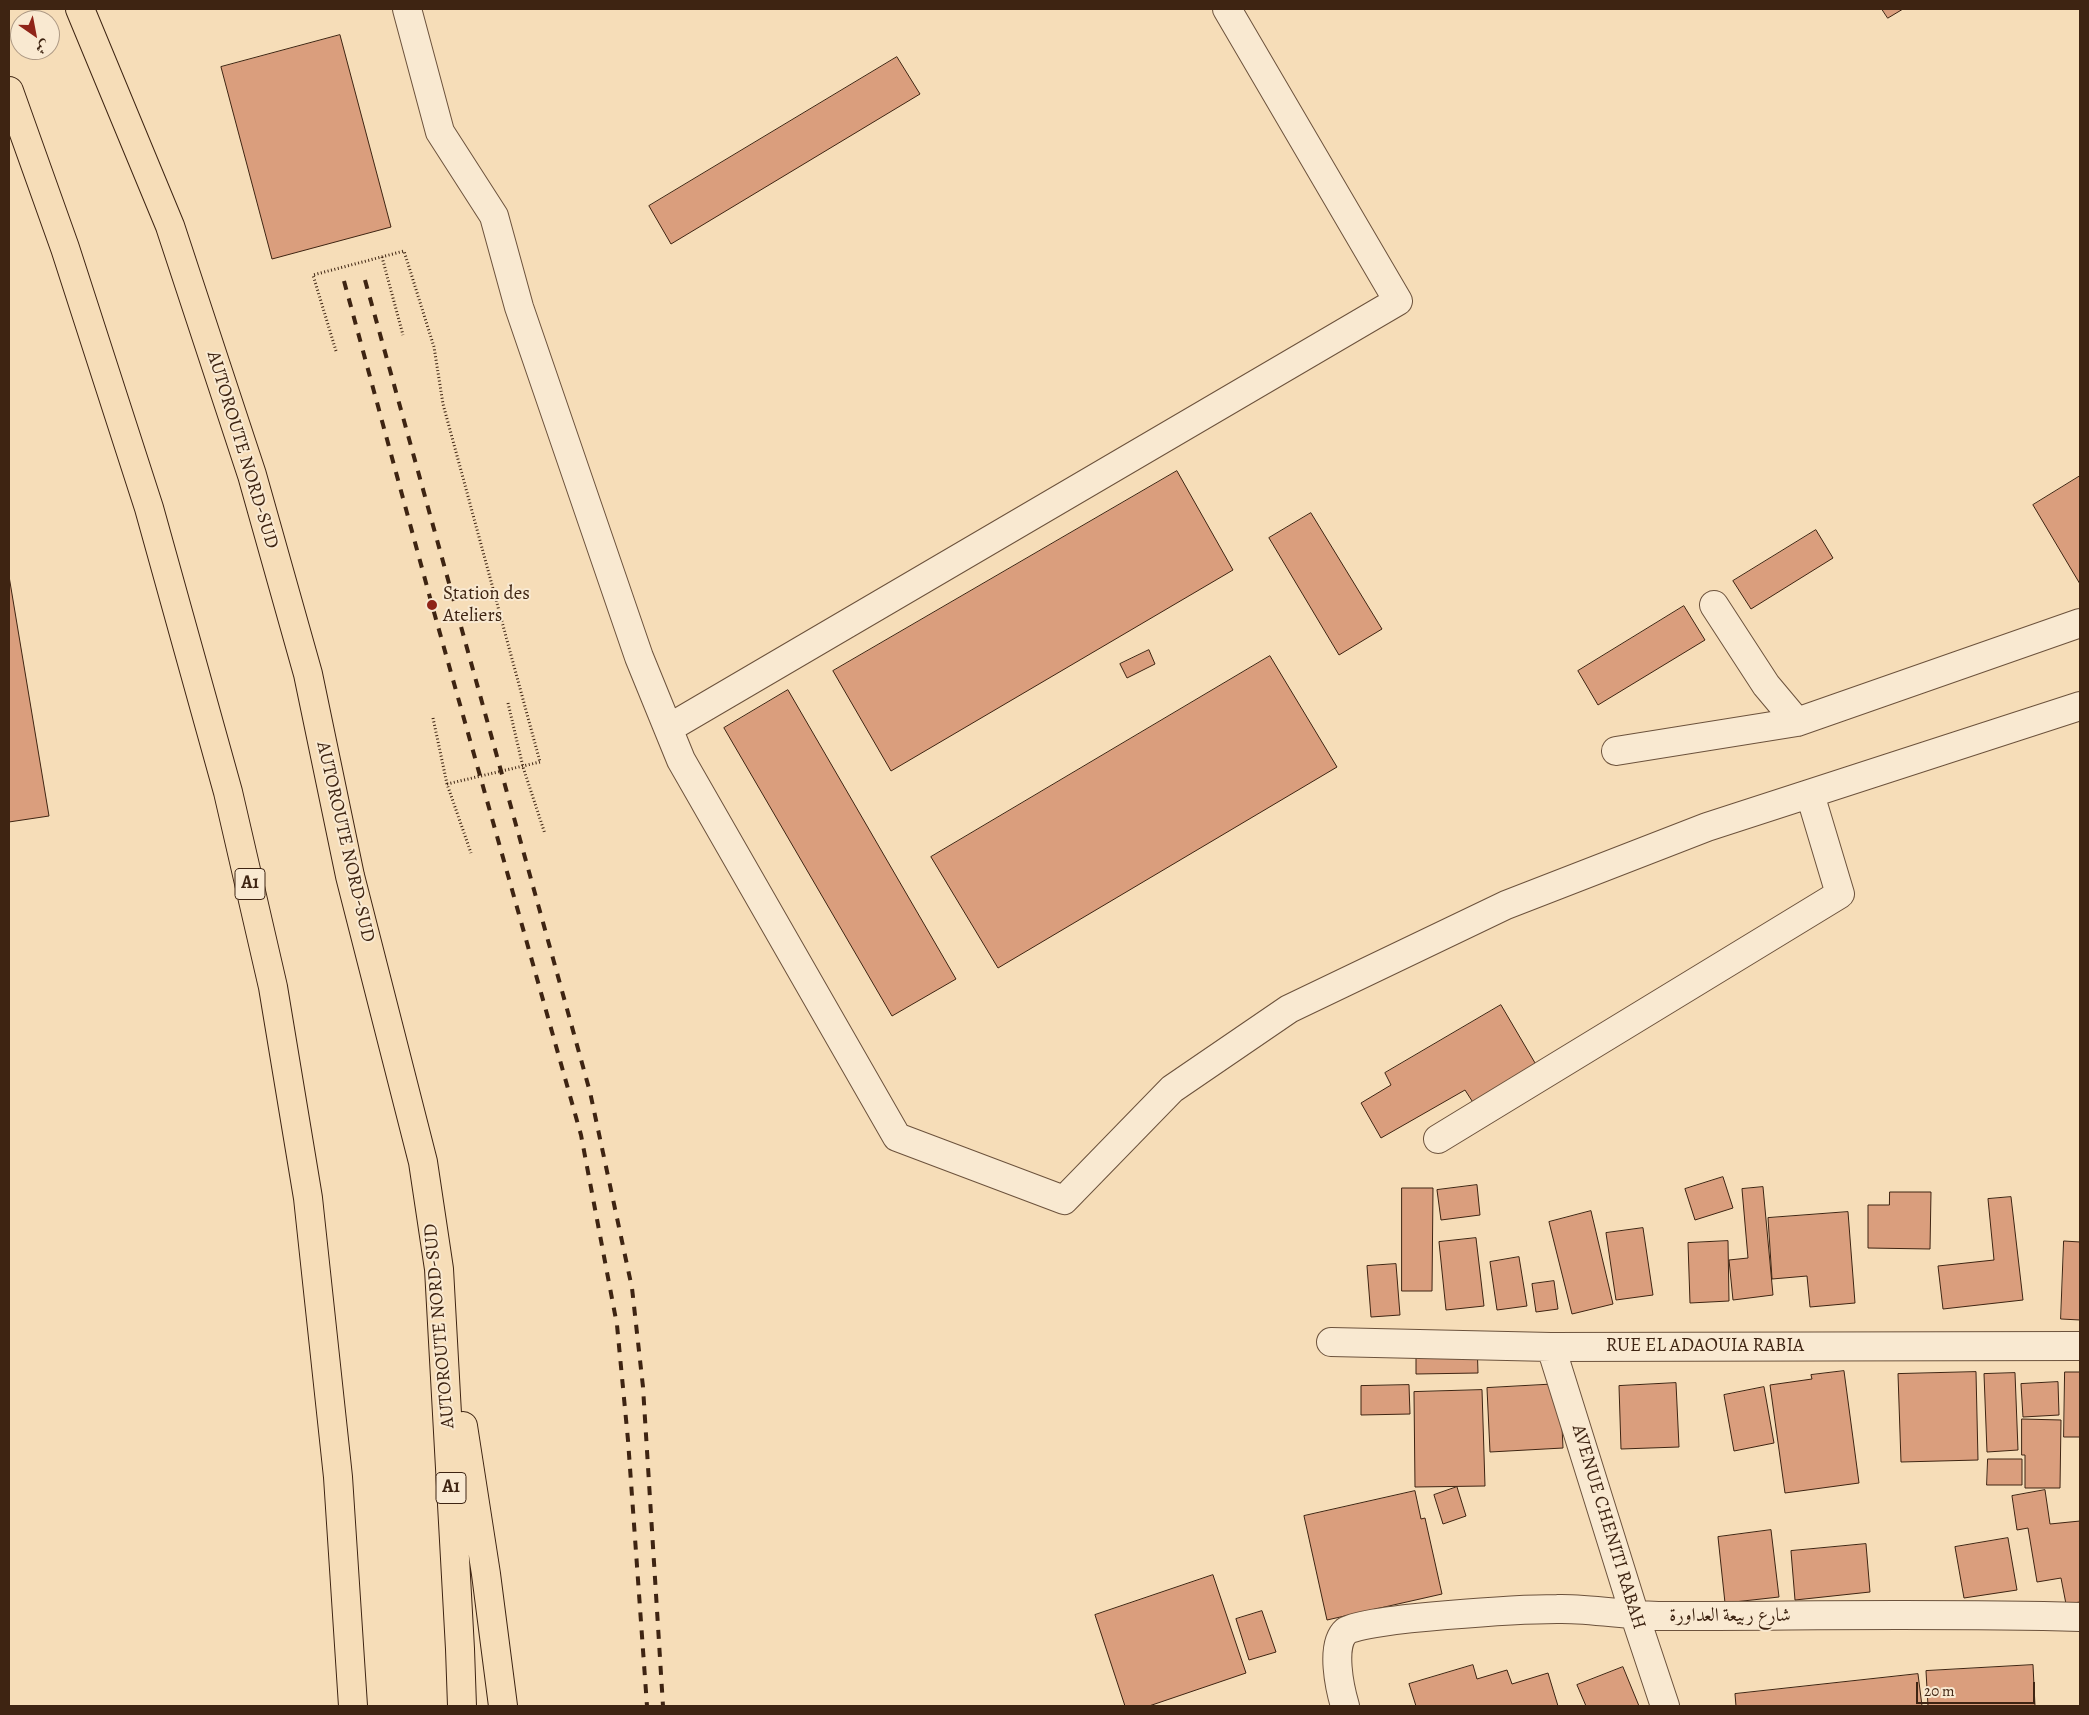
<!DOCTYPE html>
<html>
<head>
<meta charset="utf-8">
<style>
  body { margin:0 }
  #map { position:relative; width:2089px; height:1715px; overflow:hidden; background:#f6ddb8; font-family:Alegreya,Amiri,serif }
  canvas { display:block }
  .frame { position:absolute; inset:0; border:10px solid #3e2412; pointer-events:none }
  .north { position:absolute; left:10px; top:10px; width:50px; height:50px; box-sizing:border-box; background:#f9e9d1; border:1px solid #ae9a85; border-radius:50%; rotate:147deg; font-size:14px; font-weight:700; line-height:20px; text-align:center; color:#3e2412 }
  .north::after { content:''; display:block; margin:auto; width:18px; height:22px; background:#8f2418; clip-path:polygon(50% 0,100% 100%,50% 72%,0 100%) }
  .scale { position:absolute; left:1916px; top:1682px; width:119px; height:22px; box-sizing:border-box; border:2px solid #3e2412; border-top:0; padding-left:6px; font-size:15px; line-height:18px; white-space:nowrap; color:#3e2412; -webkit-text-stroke:4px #f9e9d1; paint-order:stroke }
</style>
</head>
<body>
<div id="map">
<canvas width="2089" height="1715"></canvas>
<div class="frame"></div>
<div class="north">ش</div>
<div class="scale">20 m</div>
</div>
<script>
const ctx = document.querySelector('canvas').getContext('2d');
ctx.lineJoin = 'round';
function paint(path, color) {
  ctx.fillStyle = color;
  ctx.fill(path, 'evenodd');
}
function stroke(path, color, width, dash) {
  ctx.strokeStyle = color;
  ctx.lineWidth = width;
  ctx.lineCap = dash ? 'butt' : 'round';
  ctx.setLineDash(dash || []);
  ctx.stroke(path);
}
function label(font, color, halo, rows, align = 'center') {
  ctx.font = font + ' Alegreya,Amiri,serif';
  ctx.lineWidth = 4;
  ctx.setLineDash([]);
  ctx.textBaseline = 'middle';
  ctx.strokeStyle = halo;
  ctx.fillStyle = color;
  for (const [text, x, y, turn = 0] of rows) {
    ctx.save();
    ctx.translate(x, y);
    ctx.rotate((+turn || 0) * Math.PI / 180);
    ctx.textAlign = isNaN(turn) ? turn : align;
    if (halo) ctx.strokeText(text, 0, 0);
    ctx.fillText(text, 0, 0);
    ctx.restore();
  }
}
const building = new Path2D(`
  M1882,9h21l-15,9z
  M340,35l51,192 -119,32 -51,-192z
  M897,57l23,37 -249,150 -22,-38z
  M1177,471l56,99 -342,201 -58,-100z
  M2080,476v108l-47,-79z
  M1311,513l71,116 -43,26 -70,-117z
  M1816,530l17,28 -82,51 -18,-28z
  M9,576l40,240 -40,6z
  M1684,606l21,34 -107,65 -20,-34z
  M1149,650l6,14 -28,14 -7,-14z
  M1270,656l67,111 -339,201 -67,-111z
  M788,690l168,289 -64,37 -168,-288z
  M1501,1005l37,63 -64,36 -9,-14 -84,48 -20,-35 30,-18 -6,-12z
  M1723,1177l10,31 -38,12 -10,-31z
  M1477,1185l3,30 -39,5 -4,-30z
  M1763,1187l10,108 -40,5 -4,-40 19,-2 -6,-69z
  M1402,1188h31l-1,103h-30z
  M1890,1192h41l-1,57 -62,-1v-43h21z
  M2011,1197l12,103 -80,9 -5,-43 56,-6 -6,-61z
  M1591,1211l22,93 -41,10 -23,-92z
  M1848,1212l7,91 -45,4 -3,-31 -35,3 -4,-61z
  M1643,1228l10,67 -37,5 -10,-67z
  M1476,1238l8,68 -38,4 -7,-68z
  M1728,1241l1,60 -39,2 -2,-60z
  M2064,1241l16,1v78l-19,-1z
  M1519,1257l8,49 -30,4 -7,-48z
  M1396,1264l4,51 -29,2 -4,-51z
  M1554,1281l4,28 -22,3 -4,-28z
  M1477,1340l1,33 -62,1v-33z
  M1844,1371l15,112 -74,10 -15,-108 42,-6 -1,-4z
  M1976,1372l2,88 -77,2 -3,-88z
  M2065,1372h15v65h-16z
  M2015,1373l3,77 -31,2 -3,-78z
  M2058,1382l1,33 -36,2 -2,-33z
  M1676,1383l3,64 -58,2 -2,-63z
  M1560,1384l3,64 -73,4 -3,-64z
  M1409,1385l1,29 -49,1v-29z
  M1764,1387l10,56 -40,8 -10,-56z
  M1482,1390l3,96 -70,1 -1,-95z
  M2022,1419l39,1 -1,68h-35v-33h-3z
  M1988,1459h34v26h-35z
  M1457,1487l9,29 -23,8 -9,-29z
  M2045,1490l5,34 30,-3v81l-14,2 -5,-26 -24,4 -9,-54 -11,2 -5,-34z
  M1415,1491l6,28 4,-1 17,76 -115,26 -23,-104z
  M1771,1530l8,67 -54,6 -7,-66z
  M2008,1538l9,52 -53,8 -9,-51z
  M1866,1544l4,48 -75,8 -4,-49z
  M1213,1575l33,98 -97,33h-24l-30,-91z
  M1262,1611l14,41 -27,8 -13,-41z
  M1473,1665l4,14 30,-9 5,14 36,-11 10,33h-142l-7,-22z
  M2033,1665l2,41h-107l-2,-35z
  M1623,1667l16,39h-53l-9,-21z
  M1918,1674l4,32h-186l-1,-12z`);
const path = new Path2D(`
  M382,257l21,78
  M336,351l-23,-76 91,-24 30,96 9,57 97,358
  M508,703l15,64 22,67
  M433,718l14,66 24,69`);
const minor = new Path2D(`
  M407,9l33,123 54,84 25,91 120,350 42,103 216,377 167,63 108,-111 117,-80 217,-104 201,-78 373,-121
  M1714,605l52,80 31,37
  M669,728l729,-427 -171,-292
  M1616,751l181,-29 283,-99
  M1438,1139l402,-245 -30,-100
  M1331,1342l220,5 529,-1
  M1551,1347l84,269 30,90
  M1345,1706c-5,-17 -15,-61 1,-75 16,-13 181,-22 211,-22 35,-1 70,7 106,7 139,0 278,-3 417,1`);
const highway = new Path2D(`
  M80,9l90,217 82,249 56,199 42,202 73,286 16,107 21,380 2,57
  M9,91l56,157 84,260 79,284 45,195 35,211 30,279 15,229
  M463,1426l23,148 17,132`);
const rail = new Path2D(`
  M365,280l225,812 42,196 11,99 20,319
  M344,281l88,324 149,530 36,190 11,115 19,266`);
const pathBridge = new Path2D(`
  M447,784l93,-22`);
const markers = [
  [432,605,6,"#8f2418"]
];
const shields = [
  [250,884,30],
  [451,1488,30]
];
const shieldNames = [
  ["A1",250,884],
  ["A1",451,1488]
];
const streetNames = [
  ["AUTOROUTE NORD-SUD",242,450,73],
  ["AUTOROUTE NORD-SUD",345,842,77],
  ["AUTOROUTE NORD-SUD",440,1326,-95],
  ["RUE EL ADAOUIA RABIA",1705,1346],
  ["AVENUE CHENITI RABAH",1608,1527,73],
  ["شارع ربيعة العداورة",1730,1616]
];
const poiNames = [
  ["Station des",443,594],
  ["Ateliers",443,616]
];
paint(building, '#da9e7d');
stroke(building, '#3e2412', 1);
stroke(minor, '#6c523c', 30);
stroke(highway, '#3e2412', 30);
stroke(path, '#3e2412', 3, [1, 2.5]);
stroke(minor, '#f9e9d1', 28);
stroke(highway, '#f6ddb8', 28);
stroke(rail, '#3e2412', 4, [9, 9]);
stroke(pathBridge, '#3e2412', 3, [1, 2.5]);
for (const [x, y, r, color] of markers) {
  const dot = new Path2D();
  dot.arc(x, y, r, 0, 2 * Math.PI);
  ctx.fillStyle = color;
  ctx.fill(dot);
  stroke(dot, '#f9e9d1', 2);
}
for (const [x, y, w] of shields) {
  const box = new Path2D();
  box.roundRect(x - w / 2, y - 15.5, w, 31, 4);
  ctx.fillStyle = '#f9e9d1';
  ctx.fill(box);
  stroke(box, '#3e2412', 1);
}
label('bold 18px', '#3e2412', null, shieldNames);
label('19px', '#3e2412', '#f9e9d1', streetNames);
label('19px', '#3e2412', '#f9e9d1', poiNames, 'left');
</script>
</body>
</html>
